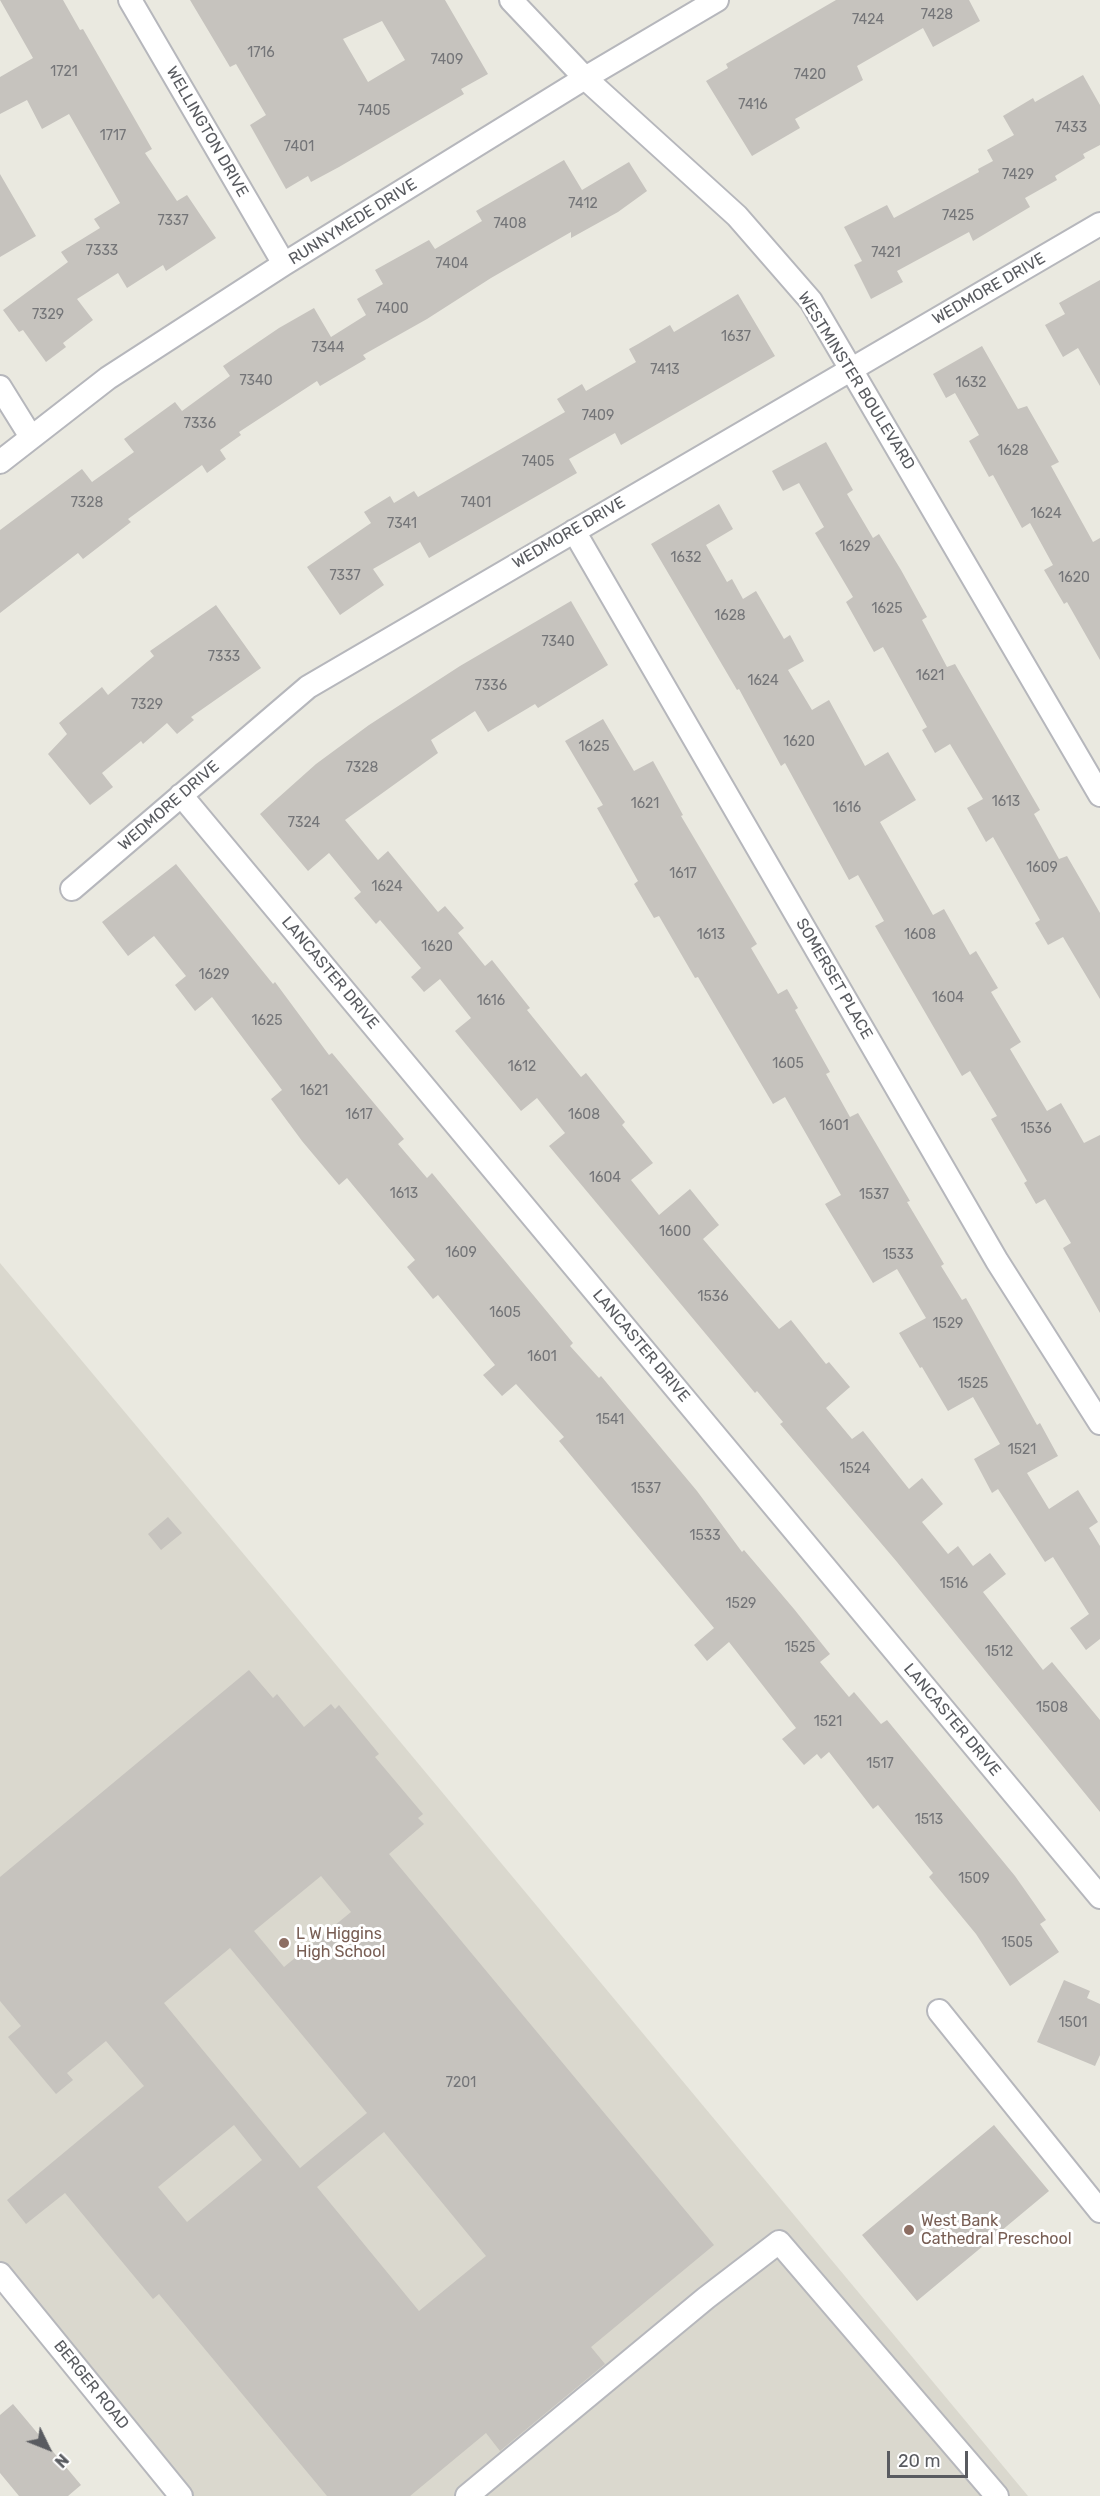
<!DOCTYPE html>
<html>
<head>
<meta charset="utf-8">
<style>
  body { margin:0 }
  #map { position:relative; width:1100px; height:2496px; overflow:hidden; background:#eae9e0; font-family:Rubik,sans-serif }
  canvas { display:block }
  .north { position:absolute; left:18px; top:2418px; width:60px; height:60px; -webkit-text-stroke:4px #fff; paint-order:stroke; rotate:133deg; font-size:16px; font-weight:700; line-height:24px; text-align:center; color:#595b60 }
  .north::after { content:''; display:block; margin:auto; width:21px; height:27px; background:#595b60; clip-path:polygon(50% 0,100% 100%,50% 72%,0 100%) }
  .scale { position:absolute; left:887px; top:2451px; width:81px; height:27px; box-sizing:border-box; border:3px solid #595b60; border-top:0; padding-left:8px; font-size:18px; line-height:21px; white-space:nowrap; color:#595b60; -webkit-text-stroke:4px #fff; paint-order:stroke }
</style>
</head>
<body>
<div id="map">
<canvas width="1100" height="2496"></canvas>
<div class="north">N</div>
<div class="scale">20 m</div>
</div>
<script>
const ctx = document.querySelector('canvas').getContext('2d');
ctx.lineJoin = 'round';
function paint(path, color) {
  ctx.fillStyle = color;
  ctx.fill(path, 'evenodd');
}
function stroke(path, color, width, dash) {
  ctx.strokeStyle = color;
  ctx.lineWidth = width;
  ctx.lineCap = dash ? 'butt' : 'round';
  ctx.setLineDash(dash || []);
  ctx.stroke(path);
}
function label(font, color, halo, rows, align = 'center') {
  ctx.font = font + ' Rubik,sans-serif';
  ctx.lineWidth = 6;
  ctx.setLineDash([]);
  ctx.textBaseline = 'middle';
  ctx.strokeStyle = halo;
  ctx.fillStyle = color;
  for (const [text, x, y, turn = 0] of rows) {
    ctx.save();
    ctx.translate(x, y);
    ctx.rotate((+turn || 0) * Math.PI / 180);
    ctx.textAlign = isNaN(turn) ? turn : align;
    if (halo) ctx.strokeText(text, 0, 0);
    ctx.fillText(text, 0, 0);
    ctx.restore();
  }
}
const education = new Path2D(`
  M0,1263l288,344 740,889h-847l-181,-217z`);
const building = new Path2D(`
  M0,0h63l17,30 3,-1 69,120 -7,4 32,48 10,-6 29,43 -50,33 -3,-6 -36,23 -9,-15 -41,26 16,21 -30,23 3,4 -20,15 -23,-32 -4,2 -16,-22 65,-48 -7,-10 39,-24 -6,-9 26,-16 -51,-89 -27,15 -15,-29 -27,14v-37l33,-19z
  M190,0h255l43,74 -27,15 3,5 -125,73 -28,15 -3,-6 -22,13 -36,-64 16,-10 -30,-51 -6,3zM382,21l23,39 -37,22 -25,-43z
  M836,0h133l11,21 -47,26 -10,-19 -66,38 6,14 -68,39 5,9 -48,28 -46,-75 22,-13 -2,-4z
  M1083,75l17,30v40l-17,9 2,4 -30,18 2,4 -32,18 5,9 -57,34 -4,-9 -72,39 6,11 -32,17 -17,-34 8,-4 -18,-34 43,-22 7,13 85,-46 -1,-3 15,-8 -6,-11 27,-15 -11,-19 30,-18 2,4z
  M564,160l18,30 47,-28 18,29 -29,21 -47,26v-6l-80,46 -64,41 -64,36 3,4 -46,27 -3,-5 -78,51 2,3 -21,15 6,9 -19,14 -5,-8 -74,54 3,3 -48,37 -5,-6 -78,60v-83l82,-61 10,13 42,-30 -10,-13 51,-37 7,9 48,-35 -7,-10 56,-38 35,-20 17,29 35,-22 -9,-16 26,-15 -8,-14 54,-30 6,9 47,-28 -6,-10z
  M0,174l36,62 -36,21z
  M1100,280v106l-22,-38 -15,9 -18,-32 20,-11 -6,-11z
  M738,294l37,62 -154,89 -6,-12 -46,26 8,14 -148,85 -9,-16 -47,27 11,16 -44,30 -33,-48 64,-44 -7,-11 26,-16 4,7 20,-12 4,6 147,-85 -8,-13 25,-15 4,7 50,-29 -7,-13 9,-5 32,-19 4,7z
  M982,346l36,63 9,-3 32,56 -8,4 42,76 7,-4v122l-33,-58 -3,2 -20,-34 9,-5 -23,-42 -8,5 -29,-53 -4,2 -20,-36 10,-6 -24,-42 -9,5 -13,-24z
  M826,442l27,48 -6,4 26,44 6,-4 22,36 26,47 -5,3 25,47 8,-3 85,146 -6,4 25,45 8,-3 33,57v86l-37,-62 -15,8 -13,-22 5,-3 -47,-83 -7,5 -19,-34 16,-9 -33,-55 -15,9 -13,-23 5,-3 -44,-80 -9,5 -28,-50 7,-5 -38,-64 9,-6 -25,-44 -16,8 -11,-20z
  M719,504l14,25 -27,16 21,37 5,-3 11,20 13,-8 28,48 6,-4 14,26 -16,9 24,40 17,-10 36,66 23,-14 28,48 -36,22 53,93 11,-6 26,46 6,-4 22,37 -7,4 30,50 -11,7 37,62 14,-8 23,40 16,-8v178l-37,-65 8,-5 -26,-44 -9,5 -12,-21 3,-2 -36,-62 6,-3 -27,-45 -8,5 -87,-150 9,-5 -26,-46 -9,5 -64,-117 -4,3 -42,-77 -2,1 -86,-146z
  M571,601l37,64 -70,43 -3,-4 -47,28 -13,-21 -44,29 7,13 -93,67 33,40 10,-9 50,61 7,-6 19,22 -6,5 27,33 7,-6 38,48 -3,2 54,67 5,-4 39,49 -3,3 31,38 -22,17 28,35 31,-26 29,36 -16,14 76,90 12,-9 35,44 3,-2 21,25 -24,21 26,31 11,-8 46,58 13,-11 21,26 -21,18 26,32 10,-8 15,20 17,-13 16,21 -23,18 60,78 9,-8 48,58v92l-203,-250 -117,-138 3,-2 -26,-31 -2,2 -206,-247 16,-13 -28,-35 -16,13 -66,-80 16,-13 -31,-39 -16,13 -13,-15 10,-9 -41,-48 -4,4 -22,-26 7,-6 -32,-39 -21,18 -48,-57 56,-50 53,-39 91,-59z
  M216,605l45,63 -70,49 3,3 -17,14 -10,-11 -24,21 -2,-3 -39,32 11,14 -23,18 -42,-51 19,-20 -8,-11 43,-36 6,8 46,-39 -4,-5z
  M603,719l31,52 19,-10 30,54 -2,1 76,128 -6,4 27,46 9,-5 11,19 -3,2 35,62 -4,2 24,43 8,-4 52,88 -3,1 37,62 -3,2 21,34 4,-2 71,127 3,-2 18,33 -31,17 22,36 29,-19 20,32 -9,6 11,18v93l-14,11 -16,-22 19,-14 -36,-57 -8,5 -47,-73 -6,4 -18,-34 26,-15 -27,-47 -25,14 -26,-44 -2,1 -21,-35 27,-15 -29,-49 -24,14 -48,-79 16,-9 -56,-98 -12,7 -75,-127 -3,1 -36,-62 -5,2 -20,-34 4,-3 -41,-73 6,-3 -38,-64z
  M176,864l97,120 2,-2 54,73 3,-2 72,86 -6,5 29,34 5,-5 141,170 -3,3 29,32 2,-2 96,115 45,61 2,-2 50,59 36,45 -10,8 29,35 5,-5 27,32 6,-4 128,156 31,44 -6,4 19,28 -49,34 -34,-52 -47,-57 4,-4 -55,-68 -5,4 -44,-57 -8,7 -4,-5 -13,11 -22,-26 14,-11 -67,-86 -22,19 -13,-16 20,-17 -155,-187 5,-4 -48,-53 -14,12 -19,-21 12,-10 -57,-70 -5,4 -26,-32 8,-7 -68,-82 -8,7 -37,-44 -31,-42 11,-9 -70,-93 -17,14 -20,-26 11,-9 -32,-40 -26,20 -26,-34z
  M168,1517l14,16 -21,17 -13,-16z
  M249,1670l24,28 4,-4 27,33 27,-23 4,5 4,-4 40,49 -4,3 48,57 -5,4 6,6 -35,30 325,391 -123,102 14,17 -105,87 -14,-18 -76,63h-83l-168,-202 -6,5 -88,-106 -39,31 -19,-24 137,-114 -38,-45 -39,32 6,7 -17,14 -48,-57 13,-11 -21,-25v-124zM321,1876l30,36 -67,55 -30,-36zM230,1948l137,165 -67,55 -136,-165zM234,2125l28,35 -75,62 -29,-35zM384,2132l102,124 -67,55 -102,-124z
  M1064,1980l26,11 -3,7 13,6v51l-5,11 -58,-24z
  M994,2125l55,66 -132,110 -55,-66z
  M13,2404l68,81 -13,11h-49l-19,-23v-58z`);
const minor = new Path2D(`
  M130,0l154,264
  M511,0l74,78 152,138 74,85 289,494
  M0,387l31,50
  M0,462l108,-84 176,-114 301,-186 132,-78
  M574,531l423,730 103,162
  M181,795l919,1102
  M72,889l236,-202 792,-463
  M939,2011l161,200
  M0,2274l181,222
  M467,2496l239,-198 73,-56 218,254`);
const markers = [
  [284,1943,6,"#8d6e63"],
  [909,2230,6,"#8d6e63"]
];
const numberNames = [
  ["7428",937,15],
  ["7424",868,20],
  ["1716",261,53],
  ["7409",447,60],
  ["1721",64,72],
  ["7420",810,75],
  ["7416",753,105],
  ["7405",374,111],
  ["7433",1071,128],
  ["1717",113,136],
  ["7401",299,147],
  ["7429",1018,175],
  ["7412",583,204],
  ["7425",958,216],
  ["7337",173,221],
  ["7408",510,224],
  ["7333",102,251],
  ["7421",886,253],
  ["7404",452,264],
  ["7400",392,309],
  ["7329",48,315],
  ["1637",736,337],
  ["7344",328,348],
  ["7413",665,370],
  ["7340",256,381],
  ["1632",971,383],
  ["7409",598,416],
  ["7336",200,424],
  ["1628",1013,451],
  ["7405",538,462],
  ["7328",87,503],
  ["7401",476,503],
  ["1624",1046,514],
  ["7341",402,524],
  ["1629",855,547],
  ["1632",686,558],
  ["7337",345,576],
  ["1620",1074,578],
  ["1625",887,609],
  ["1628",730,616],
  ["7340",558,642],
  ["7333",224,657],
  ["1621",930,676],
  ["1624",763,681],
  ["7336",491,686],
  ["7329",147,705],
  ["1620",799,742],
  ["1625",594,747],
  ["7328",362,768],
  ["1613",1006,802],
  ["1621",645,804],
  ["1616",847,808],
  ["7324",304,823],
  ["1609",1042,868],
  ["1617",683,874],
  ["1624",387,887],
  ["1613",711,935],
  ["1608",920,935],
  ["1620",437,947],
  ["1629",214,975],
  ["1604",948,998],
  ["1616",491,1001],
  ["1625",267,1021],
  ["1605",788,1064],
  ["1612",522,1067],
  ["1621",314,1091],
  ["1617",359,1115],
  ["1608",584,1115],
  ["1601",834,1126],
  ["1536",1036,1129],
  ["1604",605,1178],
  ["1613",404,1194],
  ["1537",874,1195],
  ["1600",675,1232],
  ["1609",461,1253],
  ["1533",898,1255],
  ["1536",713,1297],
  ["1605",505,1313],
  ["1529",948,1324],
  ["1601",542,1357],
  ["1525",973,1384],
  ["1541",610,1420],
  ["1521",1022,1450],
  ["1524",855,1469],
  ["1537",646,1489],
  ["1533",705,1536],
  ["1516",954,1584],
  ["1529",741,1604],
  ["1525",800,1648],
  ["1512",999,1652],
  ["1508",1052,1708],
  ["1521",828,1722],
  ["1517",880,1764],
  ["1513",929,1820],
  ["1509",974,1879],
  ["1505",1017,1943],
  ["1501",1073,2023],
  ["7201",461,2083]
];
const streetNames = [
  ["WELLINGTON DRIVE",207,132,60],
  ["RUNNYMEDE DRIVE",353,222,-32],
  ["WEDMORE DRIVE",989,289,-30],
  ["WESTMINSTER BOULEVARD",856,381,58],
  ["WEDMORE DRIVE",569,533,-30],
  ["WEDMORE DRIVE",169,806,-41],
  ["LANCASTER DRIVE",330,973,50],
  ["SOMERSET PLACE",834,979,60],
  ["LANCASTER DRIVE",641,1346,50],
  ["LANCASTER DRIVE",952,1720,50],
  ["BERGER ROAD",91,2385,51]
];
const educationNames = [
  ["L W Higgins",296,1934],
  ["High School",296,1952],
  ["West Bank",921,2221],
  ["Cathedral Preschool",921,2239]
];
paint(education, '#dad8ce');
paint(building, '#c6c3be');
stroke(minor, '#b6b7bc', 26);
stroke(minor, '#fff', 22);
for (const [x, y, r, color] of markers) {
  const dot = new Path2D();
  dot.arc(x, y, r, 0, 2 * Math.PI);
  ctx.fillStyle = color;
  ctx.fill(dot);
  stroke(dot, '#fff', 2);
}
label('14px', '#747578', null, numberNames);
label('16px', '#595b60', '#fff', streetNames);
label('16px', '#785e54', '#fff', educationNames, 'left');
</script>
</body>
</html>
